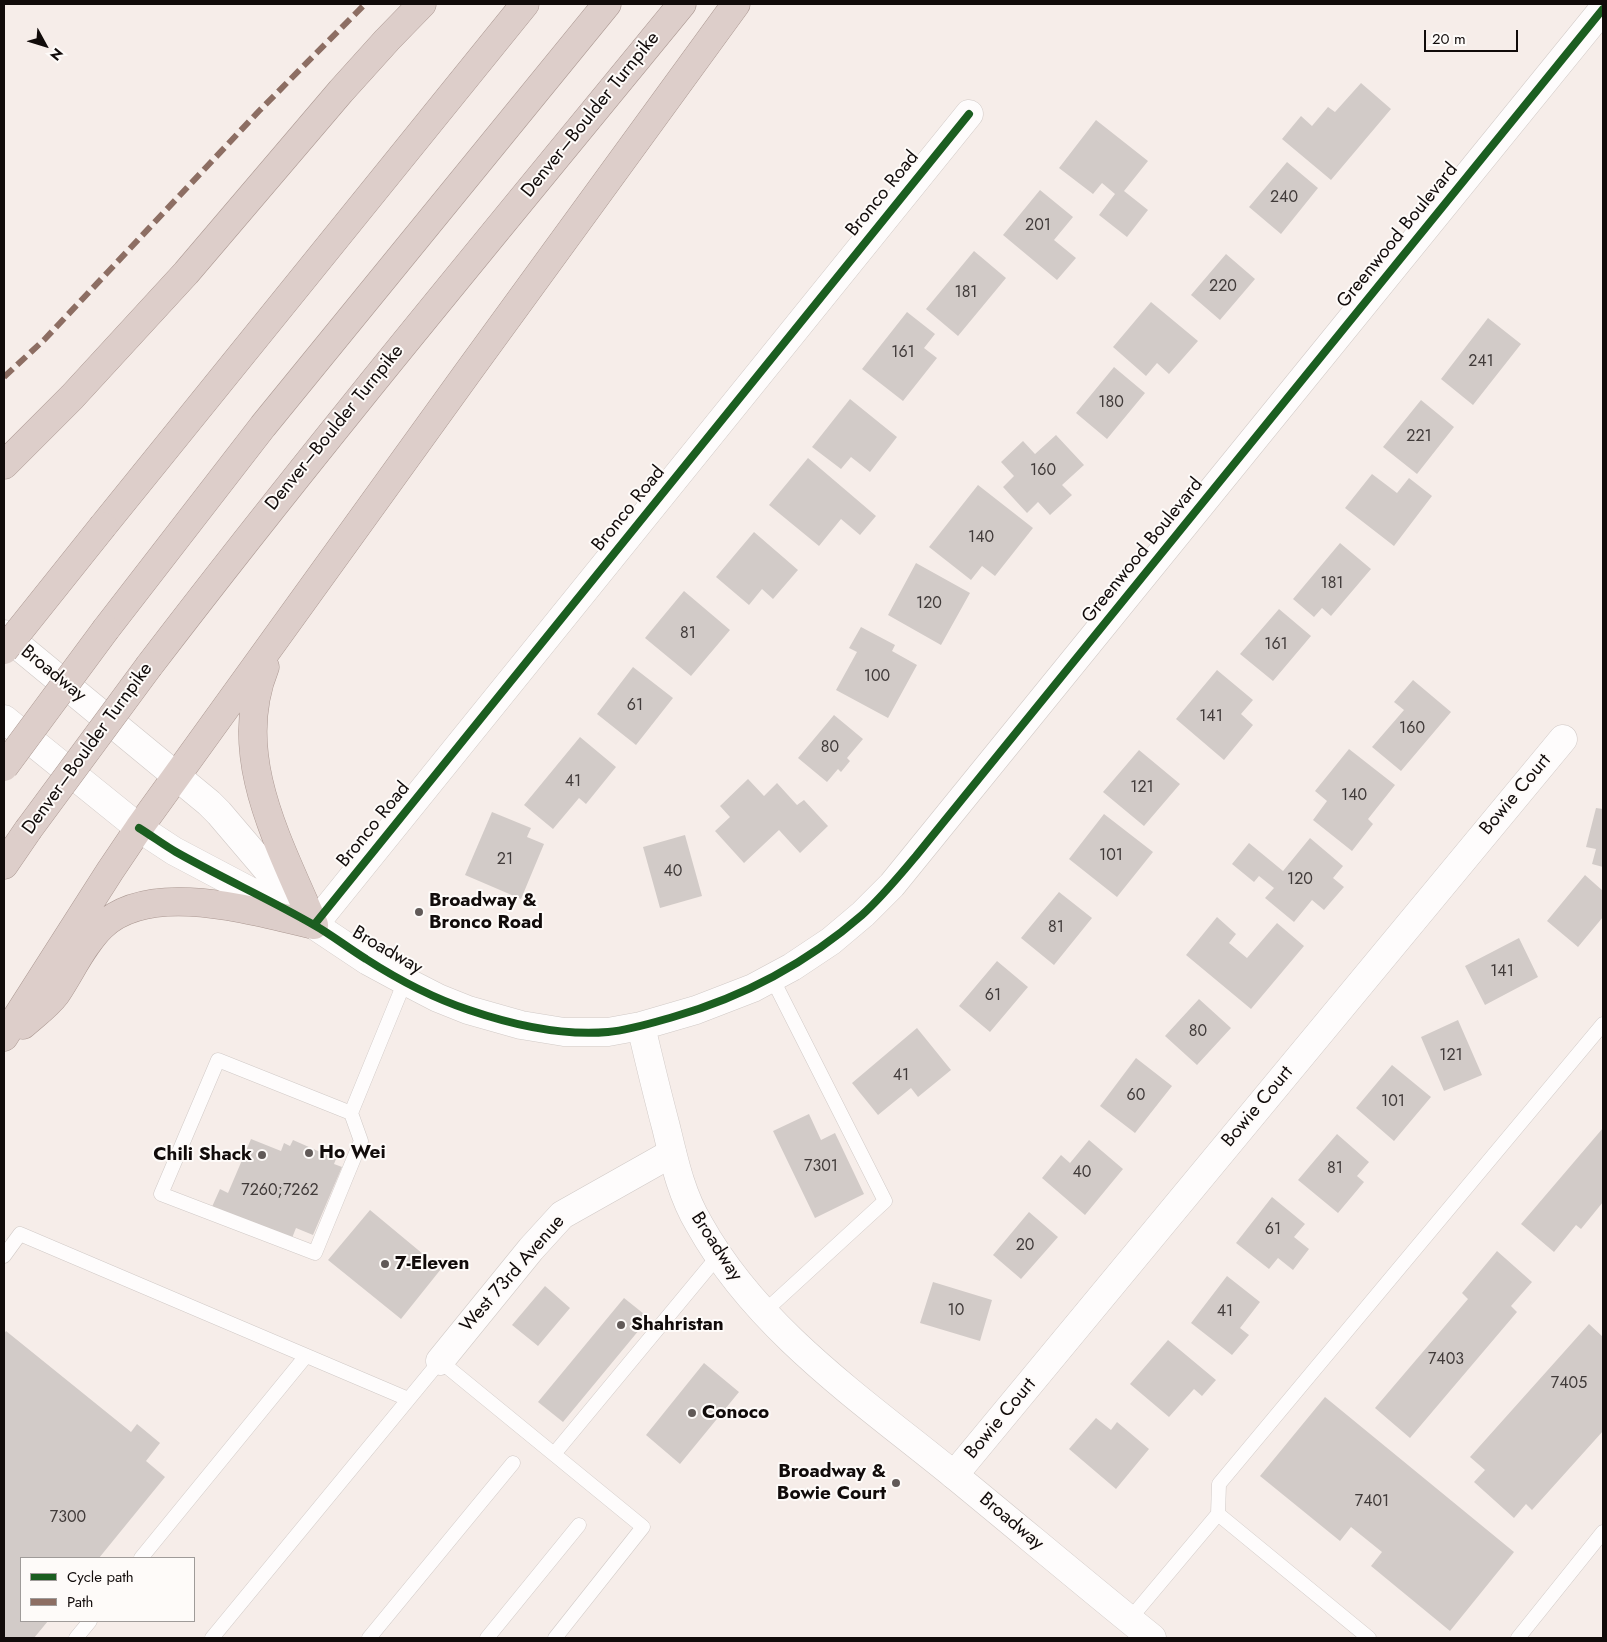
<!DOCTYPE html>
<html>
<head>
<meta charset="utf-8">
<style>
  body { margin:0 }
  #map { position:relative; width:1607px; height:1642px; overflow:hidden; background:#f6ede9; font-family:Jost,sans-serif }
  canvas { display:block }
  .frame { position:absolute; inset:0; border:5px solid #110b0a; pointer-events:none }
  .legend { position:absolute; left:20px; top:1557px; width:175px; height:65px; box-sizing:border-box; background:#fefbf9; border:1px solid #9f9b99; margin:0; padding:6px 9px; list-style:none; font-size:15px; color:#110b0a }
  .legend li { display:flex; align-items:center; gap:10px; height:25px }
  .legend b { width:25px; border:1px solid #9f9b99 }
  .north { position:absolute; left:20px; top:20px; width:50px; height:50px; -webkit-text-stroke:4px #fefbf9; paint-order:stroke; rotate:129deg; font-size:14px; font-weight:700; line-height:20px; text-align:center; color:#110b0a }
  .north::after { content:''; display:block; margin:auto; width:18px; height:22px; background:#110b0a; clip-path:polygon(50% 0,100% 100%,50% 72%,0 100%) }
  .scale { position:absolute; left:1424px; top:30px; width:94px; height:22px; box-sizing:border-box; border:2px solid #110b0a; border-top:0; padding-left:6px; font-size:15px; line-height:18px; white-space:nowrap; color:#110b0a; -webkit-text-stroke:4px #fefbf9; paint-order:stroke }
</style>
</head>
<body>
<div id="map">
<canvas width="1607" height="1642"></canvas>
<div class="frame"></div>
<ul class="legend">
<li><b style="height:6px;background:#1b5e20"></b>Cycle path</li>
<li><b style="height:6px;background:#8d6e63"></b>Path</li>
</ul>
<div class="north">N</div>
<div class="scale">20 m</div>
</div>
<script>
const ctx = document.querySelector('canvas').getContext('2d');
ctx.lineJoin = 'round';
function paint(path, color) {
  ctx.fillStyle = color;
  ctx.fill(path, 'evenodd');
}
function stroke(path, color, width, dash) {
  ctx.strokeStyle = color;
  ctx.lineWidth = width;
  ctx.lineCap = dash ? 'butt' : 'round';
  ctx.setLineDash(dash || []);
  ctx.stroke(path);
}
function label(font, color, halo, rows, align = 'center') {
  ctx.font = font + ' Jost,sans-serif';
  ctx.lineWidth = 4;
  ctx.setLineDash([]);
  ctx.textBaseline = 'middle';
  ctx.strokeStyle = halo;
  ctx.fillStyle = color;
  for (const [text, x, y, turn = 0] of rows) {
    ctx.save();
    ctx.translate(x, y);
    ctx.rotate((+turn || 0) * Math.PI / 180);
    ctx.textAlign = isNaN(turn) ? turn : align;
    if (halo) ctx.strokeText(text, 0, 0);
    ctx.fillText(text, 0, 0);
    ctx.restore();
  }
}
const building = new Path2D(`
  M1361,83l30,26 -60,71 -49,-41 19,-23 11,10 16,-19 7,5z
  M1096,120l52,41 -24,30 24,19 -21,27 -28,-22 16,-21 -13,-11 -9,11 -34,-26z
  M1287,162l31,26 -37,46 -32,-27z
  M1040,190l33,27 -19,23 22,18 -19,22 -54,-45z
  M974,251l32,27 -48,58 -32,-27z
  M1226,254l29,25 -35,41 -29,-25z
  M1151,302l47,39 -29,33 -12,-11 -11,13 -33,-29z
  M907,312l28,22 -11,14 13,10 -34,43 -41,-32z
  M1488,318l33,26 -48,61 -32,-26z
  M1114,367l31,26 -38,46 -31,-26z
  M850,399l47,38 -27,35 -19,-15 -10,12 -29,-22z
  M1421,400l33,27 -37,47 -34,-27z
  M1056,435l28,30 -22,20 10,10 -22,20 -12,-13 -11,11 -24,-26 11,-11 -13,-14 22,-21 12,13z
  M808,458l68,58 -16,19 -19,-16 -22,27 -50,-41z
  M1372,474l25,19 12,-15 23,18 -38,50 -49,-38z
  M978,485l55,43 -38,48 -13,-10 -11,14 -42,-33z
  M754,532l44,38 -25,29 -11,-10 -13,16 -33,-28z
  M1340,543l31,26 -40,47 -9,-8 -8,9 -21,-18z
  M916,563l54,30 -29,52 -53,-30z
  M684,591l46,39 -39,46 -46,-38z
  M1279,609l32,27 -38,45 -33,-27z
  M861,627l34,18 -3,6 25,14 -29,53 -52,-28 21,-38 -8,-4z
  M633,667l40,31 -37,47 -39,-31z
  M1217,670l36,30 -12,14 12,11 -29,35 -48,-41z
  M1413,680l38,32 -50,59 -29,-24 32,-37 -10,-8z
  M834,715l29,24 -16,19 3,3 -9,11 -3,-3 -11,13 -29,-24z
  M580,737l36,30 -30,37 -7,-6 -26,31 -29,-24z
  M1349,749l46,36 -27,34 5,5 -21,27 -39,-31 14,-19 -12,-10z
  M1139,750l41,34 -36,42 -41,-34z
  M748,779l16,17 13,-13 20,22 7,-5 24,26 -28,27 -21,-23 -35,33 -29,-32 15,-14 -10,-11z
  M1596,808l7,1v58l-11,-3 4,-15 -10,-2z
  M492,812l39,16 -4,9 17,7 -23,55 -56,-24z
  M1104,814l49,38 -36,45 -48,-38z
  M685,835l17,61 -42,12 -17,-61z
  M1310,838l33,28 -10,12 11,9 -20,23 -12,-10 -18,22 -29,-24 9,-10 -15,-12 -5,6 -22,-18 17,-21 34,28z
  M1585,875l18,16v26l-25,30 -31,-26z
  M1059,892l33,26 -38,47 -33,-27z
  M1217,917l19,17 -7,9 18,15 30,-35 27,23 -53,63 -65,-54z
  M1519,938l19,39 -53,28 -20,-39z
  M997,961l31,26 -38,45 -31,-26z
  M1199,999l32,29 -34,37 -32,-29z
  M1458,1020l24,55 -38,16 -23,-54z
  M917,1028l34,42 -33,27 -7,-9 -33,27 -26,-32z
  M1136,1058l36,28 -37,47 -35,-27z
  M1392,1065l39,32 -37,44 -38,-33z
  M809,1114l12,26 14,-7 29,61 -49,24 -42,-87z
  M1603,1128v74l-22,27 -5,-4 -22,27 -33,-28z
  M1337,1134l32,28 -12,14 7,6 -26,31 -40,-33z
  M251,1139l30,12 3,-8 6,3 3,-6 43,19 -2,5 8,3 -29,68 -17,-7 -6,15 -79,-34 9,-20 8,4z
  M1089,1140l34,29 -38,46 -43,-37 19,-23 9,8z
  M1272,1197l33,27 -11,13 15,12 -16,21 -15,-12 -9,11 -33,-26z
  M370,1210l71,59 -40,50 -73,-59z
  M1029,1212l29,25 -37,42 -28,-24z
  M1497,1251l35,31 -21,24 6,6 -107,126 -35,-30 93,-109 -6,-6z
  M1227,1276l33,26 -20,26 9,7 -17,20 -41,-32z
  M933,1282l59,18 -12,41 -60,-18z
  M545,1286l25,22 -32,38 -26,-21z
  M624,1298l25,20 -86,104 -25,-20z
  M1589,1324l14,13v94l-71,79 -6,-6 -12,14 -40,-36 11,-12 -15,-13z
  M6,1331l125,101 6,-8 23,19 -14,18 19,16 -66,81h-78v63h27l-14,17h-30v-304z
  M1168,1340l48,40 -14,16 -8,-7 -25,28 -39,-33z
  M704,1363l35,29 -59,72 -34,-29z
  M1325,1397l189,155 -64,79 -79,-65 11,-14 -31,-25 -11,14 -80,-65z
  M1096,1418l15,12 6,-8 32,27 -33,40 -47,-40z`);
const lane = new Path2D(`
  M351,1113l10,28 -46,112 -154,-59 57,-134 133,53 54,-132
  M4,1256l16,-22 388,165
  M764,1312l121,-111 -113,-223
  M554,1454l164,-198
  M1218,1514l151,124
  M141,1558l165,-202
  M1129,1620l89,-106 1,-30 384,-460
  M76,1638l14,-17
  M212,1638l228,-277 203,166 -88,111
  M369,1638l144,-175
  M487,1638l92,-113
  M1518,1638l85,-106`);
const street = new Path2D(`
  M314,925l655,-811
  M440,1361l91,-112 31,-34 110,-62
  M954,1475l609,-736`);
const secondary = new Path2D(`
  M4,634l205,169 10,10 86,101
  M4,719l135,109 35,23 140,74 54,36 37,20 33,17 30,12 53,15 43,7h44l33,-6 55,-16 57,-22 39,-21 39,-26 32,-27 29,-29 711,-876
  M641,1026c8,34 16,67 25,101 8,33 15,67 33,97 59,106 163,176 255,251 66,54 131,109 198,163`);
const highway = new Path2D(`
  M4,465l68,-68 114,-124 155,-182 46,-51 35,-36
  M103,526l422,-522
  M106,629l157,-203 344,-422
  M149,666c172,-225 354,-443 533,-662
  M265,667c-36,89 15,177 49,258
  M4,865l24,-35
  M23,1025c11,-10 24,-19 33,-31 15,-22 26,-48 45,-67 49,-48 154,-15 213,-2
  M4,1037l106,-166 29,-43 329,-456 268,-368`);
const highwayBridge = new Path2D(`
  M4,650l99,-124
  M4,767l102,-138
  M28,830l121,-164`);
const quiet = new Path2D(`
  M4,377l40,-37 215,-229 106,-107`);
const cycleway = new Path2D(`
  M139,828c13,8 25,17 37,24 46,26 93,47 138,73 18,10 34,23 52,34 31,20 67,39 103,51 44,15 93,26 139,22 22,-2 44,-9 65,-15 70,-20 134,-54 189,-102 20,-18 37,-39 54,-59l687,-847
  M314,925l655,-811`);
const markers = [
  [419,912,5,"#615a58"],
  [309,1153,5,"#615a58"],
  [262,1155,5,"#615a58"],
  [385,1264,5,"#615a58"],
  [621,1325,5,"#615a58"],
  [692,1413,5,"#615a58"],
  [896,1483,5,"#615a58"]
];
const numberNames = [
  ["240",1284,198],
  ["201",1038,226],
  ["220",1223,287],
  ["181",966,293],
  ["161",903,353],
  ["241",1481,362],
  ["180",1111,403],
  ["221",1419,437],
  ["160",1043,471],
  ["140",981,538],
  ["181",1332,584],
  ["120",929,604],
  ["81",688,634],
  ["161",1276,645],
  ["100",877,677],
  ["61",635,706],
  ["141",1211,717],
  ["160",1412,729],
  ["80",830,748],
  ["41",573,782],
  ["121",1142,788],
  ["140",1354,796],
  ["101",1111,856],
  ["21",505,860],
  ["40",673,872],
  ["120",1300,880],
  ["81",1056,928],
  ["141",1502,972],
  ["61",993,996],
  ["80",1198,1032],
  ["121",1451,1056],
  ["41",901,1076],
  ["60",1136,1096],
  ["101",1393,1102],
  ["7301",821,1167],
  ["81",1335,1169],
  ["40",1082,1173],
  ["7260;7262",280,1191],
  ["61",1273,1230],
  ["20",1025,1246],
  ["10",956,1311],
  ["41",1225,1312],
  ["7403",1446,1360],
  ["7405",1569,1384],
  ["7401",1372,1502],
  ["7300",68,1518]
];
const streetNames = [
  ["Denver–Boulder Turnpike",591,115,-51],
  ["Bronco Road",883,194,-51],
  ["Greenwood Boulevard",1398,236,-51],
  ["Denver–Boulder Turnpike",335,428,-51],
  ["Bronco Road",629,509,-51],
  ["Greenwood Boulevard",1143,551,-51],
  ["Broadway",53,674,39],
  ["Denver–Boulder Turnpike",88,749,-54],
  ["Bowie Court",1516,795,-50],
  ["Bronco Road",374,825,-51],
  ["Broadway",387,951,30],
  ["Bowie Court",1258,1107,-50],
  ["Broadway",716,1247,57],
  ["West 73rd Avenue",513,1274,-49],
  ["Bowie Court",1001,1419,-50],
  ["Broadway",1011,1522,40]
];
const poiNames = [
  ["Broadway &",429,901],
  ["Bronco Road",429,923],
  ["Ho Wei",319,1153],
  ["Chili Shack",252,1155,"right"],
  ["7-Eleven",395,1264],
  ["Shahristan",631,1325],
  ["Conoco",702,1413],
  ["Broadway &",886,1472,"right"],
  ["Bowie Court",886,1494,"right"]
];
paint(building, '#d2cbc8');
stroke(lane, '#d0c9c6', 15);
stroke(street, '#d0c9c6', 29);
stroke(secondary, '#d0c9c6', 29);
stroke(highway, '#ab9892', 29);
stroke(lane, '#fefcfc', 14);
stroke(street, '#fefcfc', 28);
stroke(secondary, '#fefcfc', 28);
stroke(highway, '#ddceca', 28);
stroke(highwayBridge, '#ab9892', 29, []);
stroke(highwayBridge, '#ddceca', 28);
stroke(quiet, '#8d6e63', 6, [12, 6]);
stroke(cycleway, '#1b5e20', 8);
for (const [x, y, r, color] of markers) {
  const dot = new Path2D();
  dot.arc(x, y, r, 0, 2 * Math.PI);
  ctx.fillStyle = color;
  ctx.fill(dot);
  stroke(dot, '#fefbf9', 2);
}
label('16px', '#413b3a', null, numberNames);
label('19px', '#110b0a', '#fefbf9', streetNames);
label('bold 19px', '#110b0a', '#fefbf9', poiNames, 'left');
</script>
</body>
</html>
